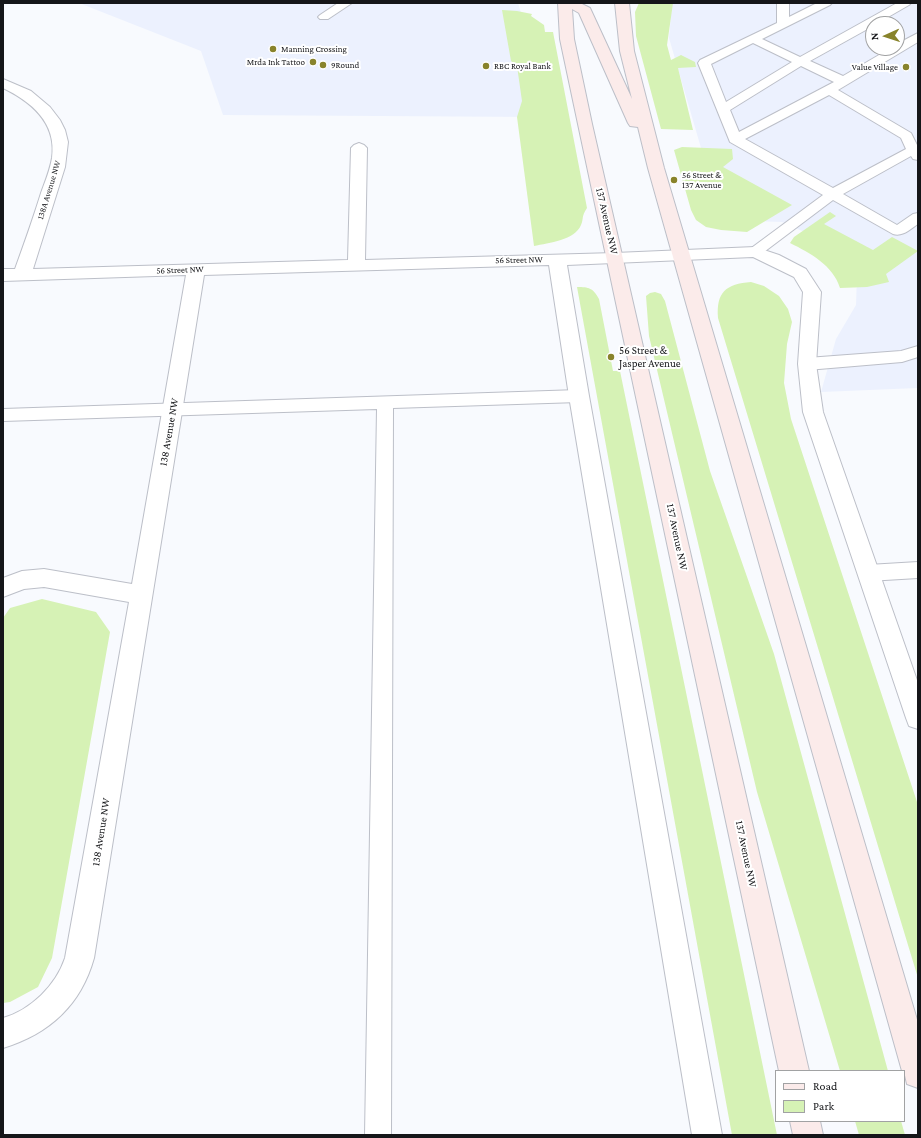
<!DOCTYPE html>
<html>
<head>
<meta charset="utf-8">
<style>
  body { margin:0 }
  #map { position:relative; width:921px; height:1138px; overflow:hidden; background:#f8fafe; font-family:"Crimson Pro",serif }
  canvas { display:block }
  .frame { position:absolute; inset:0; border:4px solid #151619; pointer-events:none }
  .legend { position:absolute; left:775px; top:1070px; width:130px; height:52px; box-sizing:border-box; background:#fff; border:1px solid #a1a2a3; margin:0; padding:5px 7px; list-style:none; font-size:12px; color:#151619 }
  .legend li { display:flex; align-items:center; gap:8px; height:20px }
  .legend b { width:20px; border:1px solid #a1a2a3 }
  .north { position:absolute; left:865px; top:16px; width:40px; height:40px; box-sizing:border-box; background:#fff; border:1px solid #a1a2a3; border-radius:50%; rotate:267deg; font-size:11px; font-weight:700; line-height:16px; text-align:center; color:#151619 }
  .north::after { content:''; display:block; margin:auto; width:14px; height:18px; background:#88832b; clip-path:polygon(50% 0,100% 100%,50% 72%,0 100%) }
</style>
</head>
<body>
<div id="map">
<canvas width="921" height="1138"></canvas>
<div class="frame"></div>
<ul class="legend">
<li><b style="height:5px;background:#fbebea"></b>Road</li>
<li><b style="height:11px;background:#d6f2b5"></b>Park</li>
</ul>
<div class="north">N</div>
</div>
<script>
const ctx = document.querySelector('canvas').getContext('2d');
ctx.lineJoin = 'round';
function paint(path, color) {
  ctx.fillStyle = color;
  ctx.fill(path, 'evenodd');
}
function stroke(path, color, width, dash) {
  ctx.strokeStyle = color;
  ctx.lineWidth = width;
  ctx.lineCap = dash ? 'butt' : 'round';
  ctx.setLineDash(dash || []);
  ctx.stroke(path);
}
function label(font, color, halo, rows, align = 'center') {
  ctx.font = font + ' "Crimson Pro",serif';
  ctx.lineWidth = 4;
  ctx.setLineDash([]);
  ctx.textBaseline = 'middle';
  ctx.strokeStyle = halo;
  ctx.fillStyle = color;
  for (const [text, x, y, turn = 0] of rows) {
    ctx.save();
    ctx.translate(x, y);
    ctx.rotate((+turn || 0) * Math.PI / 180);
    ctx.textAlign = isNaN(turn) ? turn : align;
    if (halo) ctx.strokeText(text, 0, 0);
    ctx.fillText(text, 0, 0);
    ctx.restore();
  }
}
const built = new Path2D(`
  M79,3h439l3,10 14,104 -312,-2 -22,-64z
  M672,3h246v385l-97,4 15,-53 20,-34 1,-29 -37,-37 -38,-17 -60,-2 -53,-182zM873,24h24v24h-24z`);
const green = new Path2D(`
  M639,3h34l-6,42 4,15 10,-5 14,7 1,5 -18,1 15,62 -32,-1 -25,-93 -1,-24z
  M502,10l15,1 15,3 -1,2 13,9 1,7h8l34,176c-6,9 -3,10 -6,17 -6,15 -32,18 -47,21l-17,-129 5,-16 -5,-35 -6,-5z
  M682,147l50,2 1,10 -10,8 69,38 -45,27 -26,-2 -15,-3 -10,-7 -5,-10 -17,-60z
  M830,212l6,4 -12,8 49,26 19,-13 26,14 -32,23 3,8 -22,5 -27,1c-7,-23 -30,-35 -50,-45l4,-6z
  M751,282l13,4 15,10 9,13 4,13 -5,22 -3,39 7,36 127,386v173l-200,-660c-2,-26 8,-34 33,-36z
  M577,287c12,0 16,1 22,12l14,72h7l157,764h-45z
  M655,292l6,2 4,7 45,170 64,183 114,417h-48l-83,-279 -108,-456 -3,-40 4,-3z
  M42,599l54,13 14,20 -58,326 -14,29 -28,15 -7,1v-385l7,-10z
  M855,1121h46l4,14h-46z`);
const service = new Path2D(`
  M338,3h14l-24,16h-8l-2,-2 2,-2z
  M777,3h12v14l28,-14h15l-2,2 -68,34 38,18 97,-54h14l-2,2 -33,19h-3v2l-63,35 33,15 48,-28h6v-4l21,-11v9l-80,48 73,43 7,14v13l-5,-1 -2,-3 -68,38 54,31 16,-11 5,-1v11c-8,5 -15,13 -25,10l-60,-34 -73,55 -5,2 -5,-2 -2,-3 2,-3 73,-54 -93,-53 -32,-79 2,-3 77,-37zM753,43l39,19 -66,40 -15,-38zM801,66l33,16 -95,50 -9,-22zM829,95l72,43 5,11 -73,39 -88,-49z
  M918,346v11l-16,5 -95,8 -6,-2 -2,-4 2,-4 6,-2 94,-7z
  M579,390l6,2 2,4 -2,4 -6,2 -186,6 -2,727h-26l12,-726 -374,12v-12z
  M918,562v16l-50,3 -7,-3 -3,-5 3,-5 7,-3z`);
const minor = new Path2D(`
  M3,79l28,12 19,16 10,13 5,10 3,12 -3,25 -32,102 315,-9 3,-112 3,-3 5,-2 5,2 3,3 -2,112 250,-7 140,-6 24,8 27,14 15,23 -5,72 7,48 95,271v46l-9,-3 -3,-8 -103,-306 -5,-48 5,-72 -9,-15 -41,-20 -186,8 22,131 133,739h-30l-123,-739 -20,-131 -345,10 -110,683c-13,47 -45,76 -91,90v-30c28,-8 53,-33 62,-60l64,-356 -85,-15 -20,2 -21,8v-19l19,-7 22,-2 88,15 54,-309 -183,6v-12h12c9,-25 18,-50 26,-76 4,-11 9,-23 11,-35 5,-35 -20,-56 -49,-70z`);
const secondary = new Path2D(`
  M558,3h22l10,5 42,91 -12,-48 -5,-48h14l5,48 30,117 254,855v65l-11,-4 -3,-13h-2l-254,-903 -10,-41 -8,-1 -2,-3 -49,-110 -7,-4 2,30 18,85 217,947h-30l-201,-947 -18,-85z
  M790,1121h30l3,14h-30z`);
const markers = [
  [273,49,4,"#88832b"],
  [313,62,4,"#88832b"],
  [323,65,4,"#88832b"],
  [486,66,4,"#88832b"],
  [906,67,4,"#88832b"],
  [674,180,4,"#88832b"],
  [611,357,4,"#88832b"]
];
const farPoinames = [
  ["Manning Crossing",281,49],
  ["Mrda Ink Tattoo",305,62,"right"],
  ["9Round",331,65],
  ["RBC Royal Bank",494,66],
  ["Value Village",898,67,"right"],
  ["56 Street &",682,175],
  ["137 Avenue",682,185]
];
const farStreetnames = [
  ["138A Avenue NW",49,190,-73],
  ["56 Street NW",519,260,-1],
  ["56 Street NW",180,270,-2]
];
const streetNames = [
  ["137 Avenue NW",607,221,77],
  ["138 Avenue NW",169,432,-80],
  ["137 Avenue NW",677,537,78],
  ["138 Avenue NW",101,832,-81],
  ["137 Avenue NW",746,854,78]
];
const poiNames = [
  ["56 Street &",619,351],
  ["Jasper Avenue",619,364]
];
paint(built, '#ecf1fe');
paint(green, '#d6f2b5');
stroke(service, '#bcbfc8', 2);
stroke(minor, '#bcbfc8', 2);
stroke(secondary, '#bcbfc8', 2);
paint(service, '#fff');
paint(minor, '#fff');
paint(secondary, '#fbebea');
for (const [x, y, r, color] of markers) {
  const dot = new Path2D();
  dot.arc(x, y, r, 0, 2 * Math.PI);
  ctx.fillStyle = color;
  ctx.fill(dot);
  stroke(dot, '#fff', 1.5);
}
label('9px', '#151619', '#fff', farPoinames, 'left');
label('9px', '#151619', '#fff', farStreetnames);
label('11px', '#151619', '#fff', streetNames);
label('11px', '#151619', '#fff', poiNames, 'left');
</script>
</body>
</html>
